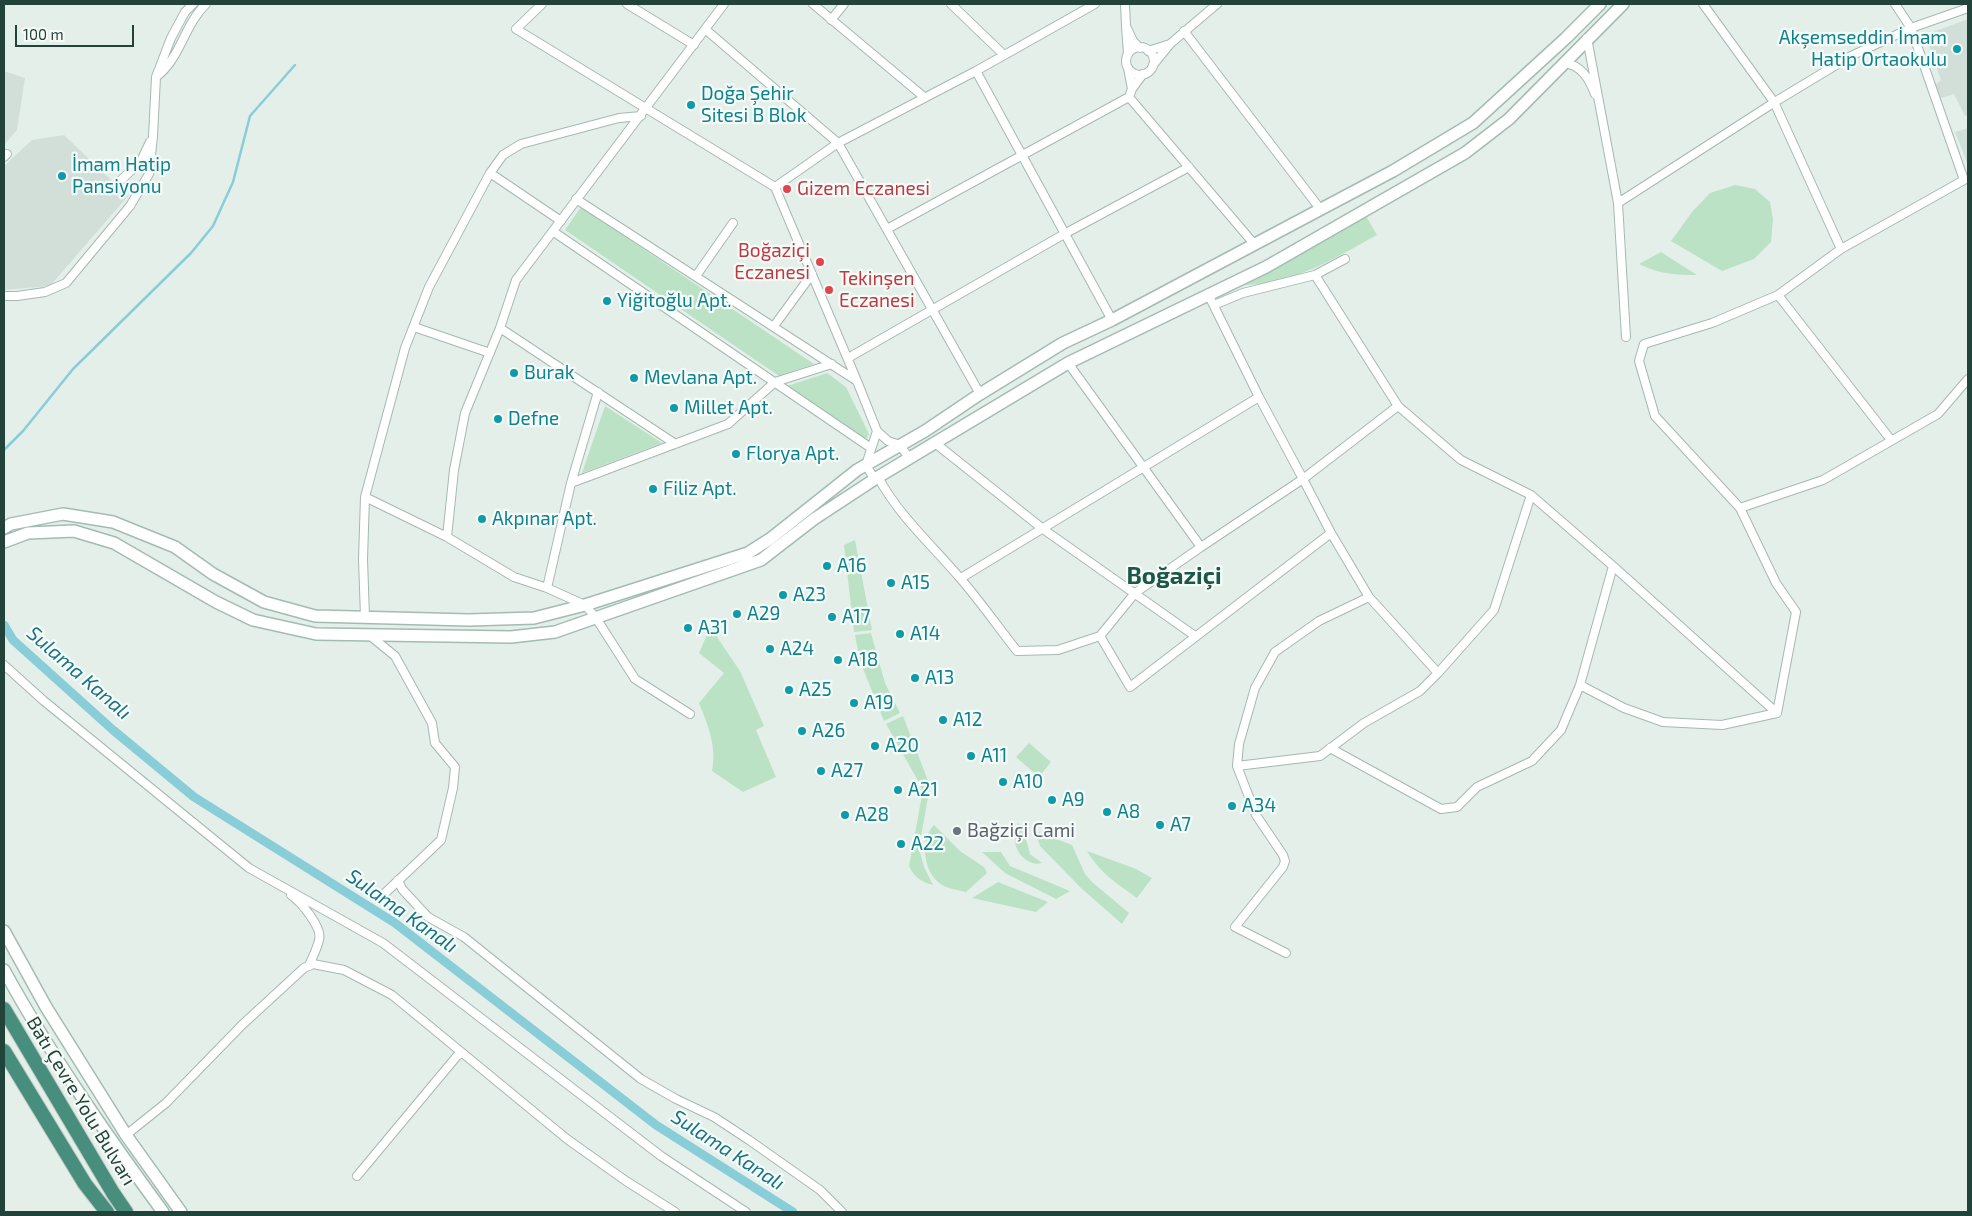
<!DOCTYPE html>
<html>
<head>
<meta charset="utf-8">
<style>
  body { margin:0 }
  #map { position:relative; width:1972px; height:1216px; overflow:hidden; background:#e4efea; font-family:"Exo 2",sans-serif }
  canvas { display:block }
  .frame { position:absolute; inset:0; border:5px solid #21433a; pointer-events:none }
  .scale { position:absolute; left:15px; top:25px; width:119px; height:22px; box-sizing:border-box; border:2px solid #21433a; border-top:0; padding-left:6px; font-size:15px; line-height:18px; white-space:nowrap; color:#21433a; -webkit-text-stroke:4px #f6fbf8; paint-order:stroke }
</style>
</head>
<body>
<div id="map">
<canvas width="1972" height="1216"></canvas>
<div class="frame"></div>
<div class="scale">100 m</div>
</div>
<script>
const ctx = document.querySelector('canvas').getContext('2d');
ctx.lineJoin = 'round';
function paint(path, color) {
  ctx.fillStyle = color;
  ctx.fill(path, 'evenodd');
}
function stroke(path, color, width, dash) {
  ctx.strokeStyle = color;
  ctx.lineWidth = width;
  ctx.lineCap = dash ? 'butt' : 'round';
  ctx.setLineDash(dash || []);
  ctx.stroke(path);
}
function label(font, color, halo, rows, align = 'center') {
  ctx.font = font + ' "Exo 2",sans-serif';
  ctx.lineWidth = 4.5;
  ctx.setLineDash([]);
  ctx.textBaseline = 'middle';
  ctx.strokeStyle = halo;
  ctx.fillStyle = color;
  for (const [text, x, y, turn = 0] of rows) {
    ctx.save();
    ctx.translate(x, y);
    ctx.rotate((+turn || 0) * Math.PI / 180);
    ctx.textAlign = isNaN(turn) ? turn : align;
    if (halo) ctx.strokeText(text, 0, 0);
    ctx.fillText(text, 0, 0);
    ctx.restore();
  }
}
const built = new Path2D(`
  M1968,19v96l-3,1 -11,-22 -13,4 -6,-13 6,-5 -16,-45z
  M4,71l21,7 -8,52 -13,15z
  M1968,128v37l-13,-33z
  M64,135l64,61 -78,90 -46,4v-124l28,-26z`);
const green = new Path2D(`
  M1735,185l20,4 15,13 3,17 -2,23 -17,17 -32,12 -51,-30 21,-29 18,-19z
  M581,207l233,157 -35,12 -214,-146z
  M1366,216l11,19c-42,23 -85,50 -135,50z
  M1661,252l36,23c-21,0 -38,-1 -58,-11z
  M827,373l19,14 23,47 -3,6 -79,-54z
  M605,406l57,37 -80,30z
  M855,540l17,90 -18,2 -10,-87z
  M712,623l5,14 23,34 24,55 -8,4 20,47 -33,15 -31,-21c5,-24 -4,-46 -13,-68l25,-30 -25,-20z
  M871,633l14,50 15,30 -16,8 -24,-60 -5,-26z
  M903,716l27,70 -11,62 5,19 9,18c-12,-3 -19,-8 -24,-19l13,-71 -1,-9 -35,-62z
  M1029,743l22,19 -12,15 -23,-20z
  M1018,823l5,4 7,27 12,9c-13,4 -27,-10 -27,-23 0,-6 2,-12 3,-17z
  M934,825l26,26 24,16 3,6 -21,19c-8,-2 -21,-4 -27,-9 -16,-13 -19,-44 -5,-58z
  M1035,831l37,14 13,29 7,8 37,31 -7,11 -41,-36 -41,-42z
  M1087,851l49,18 16,9 -15,20c-21,-15 -36,-24 -50,-47z
  M982,852h19l9,14 60,25 -14,8 -51,-26z
  M998,882l50,20 -12,10 -64,-14z`);
const stream = new Path2D(`
  M4,450l19,-19 50,-62 118,-116 22,-27 20,-44 17,-66 45,-51`);
const canal = new Path2D(`
  M4,625l9,15 100,90 81,67 201,126 261,202 137,87`);
const minor = new Path2D(`
  M542,4l-26,25 259,158 82,194 20,50 -11,34 9,15
  M627,4l67,41
  M813,4l111,93
  M951,4l52,50
  M1125,4l1,22
  M1703,4l71,98 67,147 123,-69 -53,-152 -16,-24
  M831,20l13,-16
  M705,29l133,114 142,251
  M1184,31l137,179
  M1587,38l31,165 8,134
  M1170,44l47,-40
  M1126 61a14 14 0 1 1 28 0a14 14 0 1 1-28 0Z
  M1148,51l22,-7 -17,21
  M1128,54l-2,-28 7,15 7,7
  M1564,63c17,2 25,15 31,31
  M1128,68l4,21 11,-15
  M976,71l136,249
  M156,77c25,-19 28,-52 50,-73
  M1132,89l-3,8 126,148
  M4,157l3,-3
  M490,173l71,48
  M117,184l24,-23 9,-19
  M775,187l63,-44 138,-72 119,-67
  M576,199l281,182
  M1618,203l160,-103 73,-44 60,-28 57,-20
  M887,229l242,-132
  M554,232l317,216
  M1315,275l83,131 63,54 70,35 82,71 -33,119 -19,45 -29,31 -55,26 -20,20 -16,2 -111,-61
  M696,276l37,-53
  M1208,294l51,103 44,82 95,-73
  M1778,295l113,145
  M4,296h13l28,-4 21,-9 64,-77 19,-32 4,-38 3,-59 15,-39 14,-26 8,-8
  M1214,305l29,-12 72,-18 30,-16
  M774,326l38,-52
  M414,327l76,26
  M500,328l174,115
  M848,358l218,-125 123,-66
  M1068,363l133,184 102,-68 28,54 38,64 -50,24 -44,31 -20,36 -16,56 -2,22 19,49 27,40 2,6 -2,6 -48,60 51,26
  M877,431l11,10 12,4 9,13
  M935,443l108,86 152,107
  M878,477c21,39 54,68 82,101 20,23 38,49 57,73l41,-1 42,-14
  M571,483l157,-59 47,-42 57,-18
  M365,497l82,40 67,40 33,11 38,17 11,13 39,61 55,35
  M1740,508l83,-28 115,-66 30,-35
  M447,537l7,-67 11,-57 35,-85 16,-48 208,-276
  M1201,547l-66,46 -35,43 30,51 201,-154
  M1613,566l164,147
  M961,578l298,-181
  M547,588l24,-105 27,-91
  M1369,597l69,76 56,-63 37,-115
  M365,617l-2,-58 2,-62 40,-149 24,-61 61,-114 13,-18 18,-11 98,-26 22,-2
  M368,634l27,22 37,67 3,20 20,24 -2,21 -12,52 -57,54
  M4,665l40,36 205,167 134,75 278,213 85,56
  M1580,685l44,23 39,14 59,3 55,-12
  M1777,713l19,-101 -20,-29 -36,-75 -85,-92 -16,-55 5,-17 68,-21 66,-28 63,-46
  M1237,766l83,-10 44,-33 56,-32 18,-18
  M398,880l4,9 26,28 36,20 177,142 35,20 38,18 35,23 71,50 22,22
  M291,895c10,7 32,33 28,45 -2,9 -7,18 -10,26
  M126,1135l40,-32 76,-78 62,-57 9,-4 31,6 48,25 175,144 59,42 49,31
  M357,1176l100,-120 5,-3`);
const secondary = new Path2D(`
  M4,528l7,-4 52,-10 50,8 62,25 38,27 51,28 51,14 154,4 65,-2 51,-13 163,-52 22,-14 87,-69 68,-39 55,-37 83,-51 49,-23 211,-112 70,-37 80,-48 93,-85 34,-34
  M4,542l24,-9 46,-2 40,12 102,59 37,18 63,14 195,3 44,-5 206,-72 53,-41 64,-42 190,-114 198,-96 199,-114 44,-34 114,-115
  M4,931l42,76 80,128 55,77
  M4,970c46,84 102,164 159,242`);
const trunk = new Path2D(`
  M4,1009l109,184 13,19
  M4,1051l81,133 22,28`);
const markers = [
  [1957,49,5,"#0f9aa8"],
  [691,105,5,"#0f9aa8"],
  [62,176,5,"#0f9aa8"],
  [787,189,5,"#e0444e"],
  [820,262,5,"#e0444e"],
  [829,290,5,"#e0444e"],
  [607,301,5,"#0f9aa8"],
  [514,373,5,"#0f9aa8"],
  [634,378,5,"#0f9aa8"],
  [674,408,5,"#0f9aa8"],
  [498,419,5,"#0f9aa8"],
  [736,454,5,"#0f9aa8"],
  [653,489,5,"#0f9aa8"],
  [482,519,5,"#0f9aa8"],
  [827,566,5,"#0f9aa8"],
  [891,583,5,"#0f9aa8"],
  [783,595,5,"#0f9aa8"],
  [737,614,5,"#0f9aa8"],
  [832,617,5,"#0f9aa8"],
  [688,628,5,"#0f9aa8"],
  [900,634,5,"#0f9aa8"],
  [770,649,5,"#0f9aa8"],
  [838,660,5,"#0f9aa8"],
  [915,678,5,"#0f9aa8"],
  [789,690,5,"#0f9aa8"],
  [854,703,5,"#0f9aa8"],
  [943,720,5,"#0f9aa8"],
  [802,731,5,"#0f9aa8"],
  [875,746,5,"#0f9aa8"],
  [971,756,5,"#0f9aa8"],
  [821,771,5,"#0f9aa8"],
  [1003,782,5,"#0f9aa8"],
  [898,790,5,"#0f9aa8"],
  [1052,800,5,"#0f9aa8"],
  [1232,806,5,"#0f9aa8"],
  [1107,812,5,"#0f9aa8"],
  [845,815,5,"#0f9aa8"],
  [1160,825,5,"#0f9aa8"],
  [957,831,5,"#6b7280"],
  [901,844,5,"#0f9aa8"]
];
const cultureNames = [
  ["Akşemseddin İmam",1947,38,"right"],
  ["Hatip Ortaokulu",1947,60,"right"],
  ["Doğa Şehir",701,94],
  ["Sitesi B Blok",701,116],
  ["İmam Hatip",72,165],
  ["Pansiyonu",72,187],
  ["Yiğitoğlu Apt.",617,301],
  ["Burak",524,373],
  ["Mevlana Apt.",644,378],
  ["Millet Apt.",684,408],
  ["Defne",508,419],
  ["Florya Apt.",746,454],
  ["Filiz Apt.",663,489],
  ["Akpınar Apt.",492,519],
  ["A16",837,566],
  ["A15",901,583],
  ["A23",793,595],
  ["A29",747,614],
  ["A17",842,617],
  ["A31",698,628],
  ["A14",910,634],
  ["A24",780,649],
  ["A18",848,660],
  ["A13",925,678],
  ["A25",799,690],
  ["A19",864,703],
  ["A12",953,720],
  ["A26",812,731],
  ["A20",885,746],
  ["A11",981,756],
  ["A27",831,771],
  ["A10",1013,782],
  ["A21",908,790],
  ["A9",1062,800],
  ["A34",1242,806],
  ["A8",1117,812],
  ["A28",855,815],
  ["A7",1170,825],
  ["A22",911,844]
];
const healthNames = [
  ["Gizem Eczanesi",797,189],
  ["Boğaziçi",810,251,"right"],
  ["Eczanesi",810,273,"right"],
  ["Tekinşen",839,279],
  ["Eczanesi",839,301]
];
const worshipNames = [
  ["Bağziçi Cami",967,831]
];
const streetNames = [
  ["Batı Çevre Yolu Bulvarı",81,1101,59]
];
const waterNames = [
  ["Sulama Kanalı",79,673,41],
  ["Sulama Kanalı",402,911,35],
  ["Sulama Kanalı",728,1150,33]
];
const districtNames = [
  ["Boğaziçi",1174,576]
];
paint(built, '#d2dfd9');
paint(green, '#bce2c6');
stroke(stream, '#88cdd8', 2.5);
stroke(canal, '#88cdd8', 9);
stroke(minor, '#a6b8b2', 10);
stroke(secondary, '#a2bcb2', 14);
stroke(trunk, '#c1cac8', 16);
stroke(minor, '#fff', 8);
stroke(secondary, '#fff', 11);
stroke(trunk, '#488e7d', 14);
for (const [x, y, r, color] of markers) {
  const dot = new Path2D();
  dot.arc(x, y, r, 0, 2 * Math.PI);
  ctx.fillStyle = color;
  ctx.fill(dot);
  stroke(dot, '#f6fbf8', 2);
}
label('19px', '#0d838f', '#f6fbf8', cultureNames, 'left');
label('19px', '#be3a42', '#f6fbf8', healthNames, 'left');
label('19px', '#5b616d', '#f6fbf8', worshipNames, 'left');
label('19px', '#21433a', '#f6fbf8', streetNames);
label('italic 20px', '#157486', '#f6fbf8', waterNames);
label('bold 24px', '#1b5848', '#f6fbf8', districtNames);
</script>
</body>
</html>
